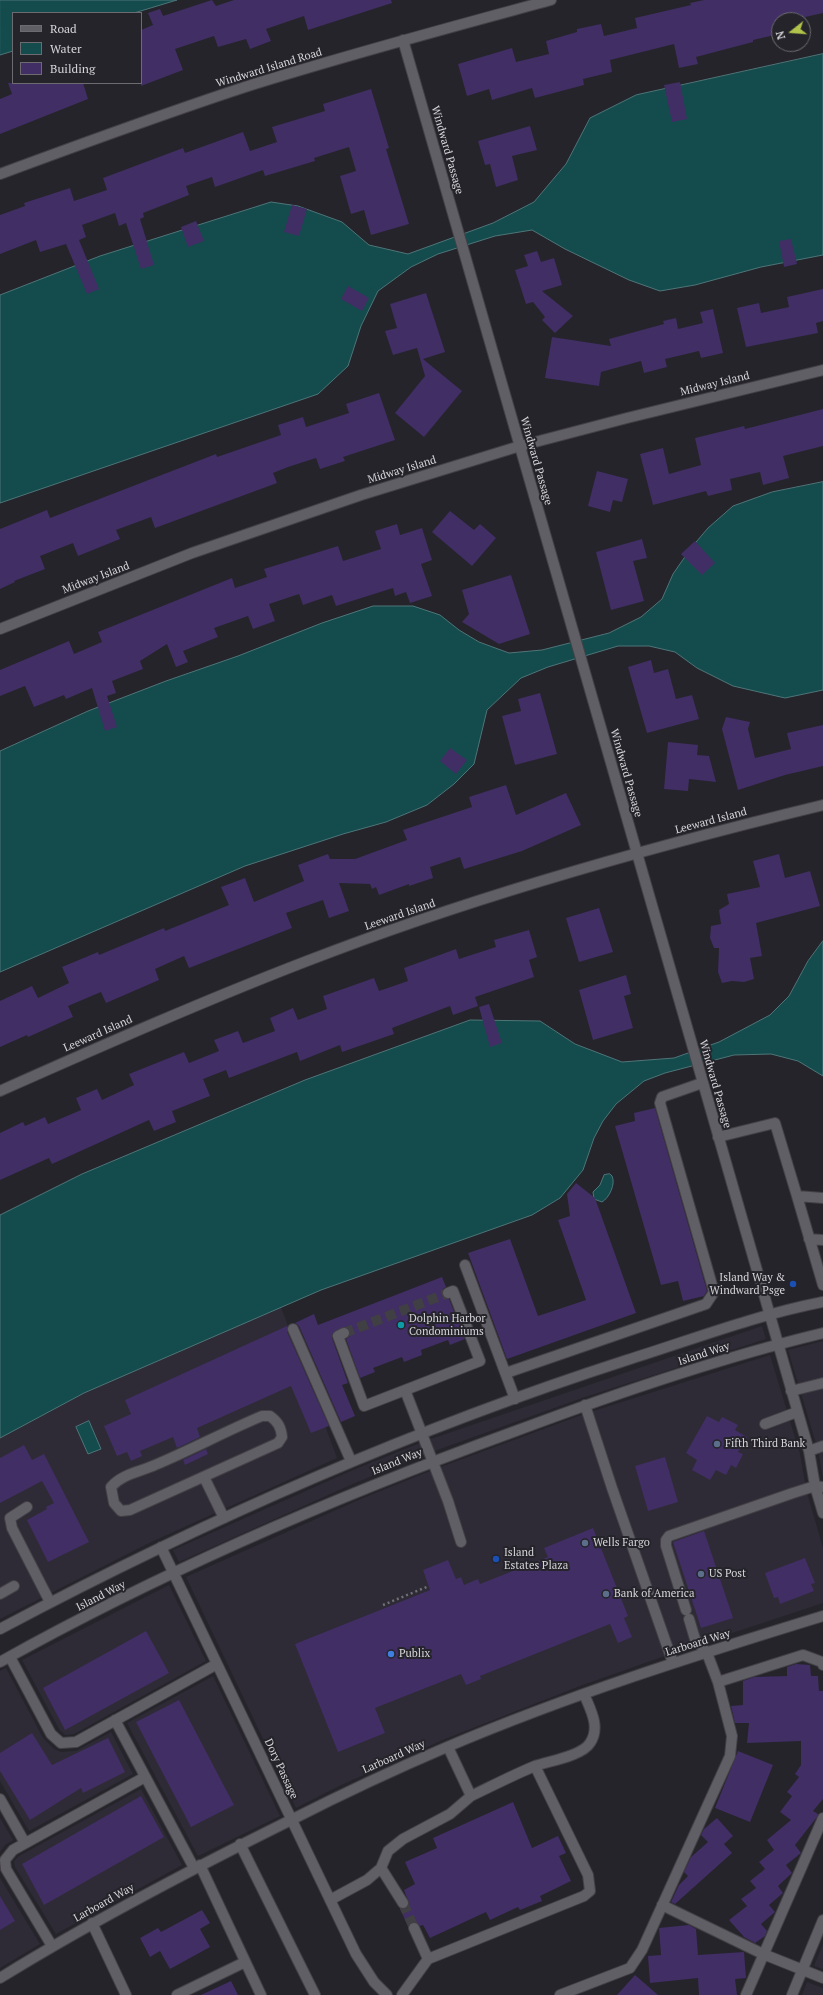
<!DOCTYPE html>
<html>
<head>
<meta charset="utf-8">
<style>
  body { margin:0 }
  #map { position:relative; width:823px; height:1995px; overflow:hidden; background:#25242a; font-family:"PT Serif",serif }
  canvas { display:block }
  .legend { position:absolute; left:12px; top:12px; width:130px; height:72px; box-sizing:border-box; background:#25242a; border:1px solid #6c6b70; margin:0; padding:5px 7px; list-style:none; font-size:12px; color:#d6d5d9 }
  .legend li { display:flex; align-items:center; gap:8px; height:20px }
  .legend b { width:20px; border:1px solid #6c6b70 }
  .north { position:absolute; left:771px; top:12px; width:40px; height:40px; box-sizing:border-box; background:#25242a; border:1px solid #6c6b70; border-radius:50%; rotate:253deg; font-size:11px; font-weight:700; line-height:16px; text-align:center; color:#d6d5d9 }
  .north::after { content:''; display:block; margin:auto; width:14px; height:18px; background:#b2c34c; clip-path:polygon(50% 0,100% 100%,50% 72%,0 100%) }
</style>
</head>
<body>
<div id="map">
<canvas width="823" height="1995"></canvas>
<ul class="legend">
<li><b style="height:5px;background:#605f65"></b>Road</li>
<li><b style="height:11px;background:#144c4e"></b>Water</li>
<li><b style="height:11px;background:#402e64"></b>Building</li>
</ul>
<div class="north">N</div>
</div>
<script>
const ctx = document.querySelector('canvas').getContext('2d');
ctx.lineJoin = 'round';
function paint(path, color) {
  ctx.fillStyle = color;
  ctx.fill(path, 'evenodd');
}
function stroke(path, color, width, dash) {
  ctx.strokeStyle = color;
  ctx.lineWidth = width;
  ctx.lineCap = dash ? 'butt' : 'round';
  ctx.setLineDash(dash || []);
  ctx.stroke(path);
}
function label(font, color, halo, rows, align = 'center') {
  ctx.font = font + ' "PT Serif",serif';
  ctx.lineWidth = 4;
  ctx.setLineDash([]);
  ctx.textBaseline = 'middle';
  ctx.strokeStyle = halo;
  ctx.fillStyle = color;
  for (const [text, x, y, turn = 0] of rows) {
    ctx.save();
    ctx.translate(x, y);
    ctx.rotate((+turn || 0) * Math.PI / 180);
    ctx.textAlign = isNaN(turn) ? turn : align;
    if (halo) ctx.strokeText(text, 0, 0);
    ctx.fillText(text, 0, 0);
    ctx.restore();
  }
}
const built = new Path2D(`
  M281,1307l56,151 -188,85 -149,76v-182l84,-44z
  M762,1326l4,13 -184,59 -153,55 -74,30 -176,79 -6,-12 180,-80 72,-29z
  M823,1341v137l-5,-28 -30,-100z
  M770,1355l30,99 6,35 17,59v55l-133,44 -110,39 -135,53 -106,47 -43,22 -110,-231 177,-79 72,-29 152,-56z
  M169,1585l37,76 -132,73 -9,1 -6,-6 -37,-69z
  M6,1668l37,70 11,11 7,3 15,-1 35,-19 22,42 -104,57 -29,-50v-110z
  M213,1676l67,140 -82,40 -71,-133z
  M141,1789l41,76 -126,69 -41,-67 -1,-6 5,-5z
  M0,1818l13,22 -8,5 -5,7z
  M0,1878l40,66 -40,24z
  M823,1944v25l-9,-3z
  M807,1982l16,6v7h-21z`);
const water = new Path2D(`
  M0,0h177l-43,13h-121v38l-13,4z
  M823,54v201l-62,12 -66,18 -35,6 -31,-11 -64,-31 -33,-19 -37,6 -57,18 -27,13 -33,24 -17,35 -13,40 -30,28 -318,109v-208l100,-39 171,-54 27,4 44,16 27,23 39,9 85,-31 41,-21 32,-38 24,-46 46,-23z
  M823,482v208l-38,8 -52,-12 -36,-18 -22,-16 -26,-6h-31l-70,21 -27,11 -34,32 -13,54 -20,20 -27,21 -41,17 -43,12 -98,32 -245,106v-221l88,-40 78,-30 72,-25 84,-33 51,-17h40l27,9 19,15 20,12 30,11 33,-3 67,-17 32,-16 21,-18 11,-25 18,-26 17,-20 25,-22 39,-14z
  M823,941v135l-25,-15 -27,-7 -37,1 -69,18 -21,8 -28,23 -13,17 -9,17 -11,32 -23,28 -28,17 -211,75 -237,103 -84,45v-223l82,-41 223,-94 165,-60 70,1 35,23 47,18 52,-4 45,-16 51,-27 19,-19 19,-35z
  M610,1174l2,2c4,8 -3,22 -10,26l-8,-3 -1,-7 7,-7 4,-10z
  M89,1421l12,28 -13,5 -12,-27z`);
const building = new Path2D(`
  M212,0l4,6 18,-6h157l1,3 -84,27 -4,-14 -38,13 5,12 -21,8 -4,-10 -28,8 -4,-11 -39,13 8,21 -42,16v-56l12,-5 -5,-12 12,-4 3,7z
  M704,0h119v13l-18,4 1,3h-27v14l-26,6v2l-57,15 2,7 -19,4 -5,-24 -64,16 2,12 -29,7 1,6 -49,13 -3,-10 -40,12 -3,-11 -22,7 -9,-32 54,-16 4,14 33,-8 -3,-13 31,-9v-3l24,-5 3,12 33,-8 -2,-10 56,-13 -1,-2z
  M680,82l7,37 -15,3 -8,-37z
  M8,83h75l5,16 -88,35v-35l12,-5z
  M371,89l18,59 -3,1 23,75 -38,11 -7,-25 -13,4 -11,-38 16,-5 -7,-24 -35,11 1,3 -50,15 -2,-6 -48,17 -3,-10 -26,9 3,9 -46,18 1,4 -4,2 14,46 -13,4 -15,-46 -7,3 -4,-13 -33,12 4,12 -7,3 20,49 -12,5 -21,-50 -26,8 -4,-12 -36,14v-39l25,-9 -1,-3 46,-15 4,13 33,-11 -4,-12 80,-30 2,5 58,-21 7,19 27,-9 -5,-15 53,-16 -2,-7z
  M530,126l7,24 -25,6 6,24 -22,7 -6,-23 -5,1 -7,-24z
  M292,205l15,4 -8,27 -15,-4z
  M196,221l8,20 -16,6 -7,-20z
  M791,239l6,25 -13,3 -5,-26z
  M537,251l4,11 13,-4 8,27 -20,6 31,25 -18,17 -13,-13 3,-3 -12,-15 -7,2 -11,-34 13,-4 -4,-11z
  M348,286l21,12 -7,13 -21,-12z
  M823,289v32l-7,2 2,10 -72,14 -9,-39 22,-5 2,10 28,-6 -2,-10z
  M426,293l19,59 -22,7 39,32 -38,46 -29,-24 30,-37 -8,-28 -24,7 -8,-24 12,-3 -7,-24z
  M713,309l10,44 -22,5 -2,-7 -34,8 2,8 -23,6 -3,-12 -40,11 -2,14 -54,-8 7,-41 59,9 -2,-7 55,-15 -1,-3 13,-3 2,11 25,-6 -3,-11z
  M379,393l16,47 -52,17 2,4 -25,8 -4,-11 -28,9 -15,6 4,10 -122,45 -4,-11 -35,13 4,9 -42,17 -5,-13 -33,13 5,13 -31,12 1,1 -15,7v-60l47,-19 3,8 166,-64 1,3 64,-22 -3,-10 25,-8 3,10 43,-14 -3,-9z
  M823,409v37l-40,10 6,22 -26,7 -3,-13 -30,7 2,11 -24,6 -2,-5 -53,14 -13,-51 23,-6 6,26 32,-9 -6,-27 49,-12 1,3z
  M597,471l31,8 -6,23 -9,-2 -3,12 -22,-6z
  M450,511l24,19 6,-6 16,14 -24,28 -40,-34z
  M397,524l3,11 22,-7 10,32 -11,4 11,32 -22,7 -4,-11 -11,4 -2,-8 -57,18 -4,-11 -29,10 -4,-11 -30,10 6,17 -22,8 -5,-13 -34,12 4,9 -35,14 5,11 -12,5 -9,-23 -27,17 3,8 -31,12 4,12 -9,3 10,31 -12,4 -13,-43 -26,11 -2,-4 -30,12 -9,-21 -25,10v-26l69,-29 5,13 28,-12 -4,-10 134,-54 3,10 32,-11 -3,-8 74,-23 5,15 38,-12 -6,-18z
  M642,539l5,19 -14,3 11,40 -33,9 -15,-58z
  M695,541l20,22 -13,12 -21,-21z
  M511,575l19,59 -31,10 -37,-22 7,-8 -7,-24z
  M651,660l3,13 14,-4 8,30 16,-4 7,24 -52,14 -19,-66z
  M540,693l17,61 -42,11 -13,-49 19,-5 -3,-12z
  M726,717l24,5 -2,7 7,29 36,-9 -4,-16 36,-8v41l-38,9 -47,15 -16,-61z
  M668,742l30,3 -1,10 12,1 7,26 -27,-3 -1,12 -24,-2z
  M450,748l17,12 -11,14 -16,-13z
  M506,785l10,30 50,-22 15,32 -59,26 -58,18 -4,-12 -30,10 3,11 -24,8v-2l-30,11 -3,-8 -4,2 -2,-5 -31,-1 10,28 -20,7 -6,-18 -37,13 6,15 -103,40 -5,-12 -29,13 4,11 -53,23 -5,-11 -33,14 5,11 -45,20 -1,-2 -27,12v-46l32,-15 6,12 31,-15 -7,-16 36,-15 1,3 65,-27 1,3 64,-26 -8,-18 24,-9 9,24 50,-21 -6,-16 30,-11 2,5h25l52,-19 -4,-10 69,-23 -3,-10z
  M779,854l6,24 25,-7 10,35 -64,17 6,33 -12,2 4,21 -10,3 -12,-1 -10,2 -4,-11 1,-24h-5l-4,-10 1,-12 10,-2 -2,-14 10,-6 -2,-10 33,-7 -7,-26z
  M599,908l14,44 -34,10 -13,-44z
  M529,930l8,27 -8,3 5,17 -59,20 3,9 -25,9 -3,-9 -58,22 2,6 -52,18 -2,-7 -40,16 -3,-9 -68,26 -3,-8 -23,9 7,17 -38,15 4,11 -22,9 -5,-11 -97,44 -3,-6 -49,22v-47l23,-11 2,4 20,-9 3,7 33,-14 -5,-12 21,-9 5,11 32,-15 -5,-11 55,-22 5,11 30,-12 -5,-11 24,-9 5,12 32,-12 -5,-13 23,-10 5,12 29,-11 -4,-13 51,-18 5,13 29,-10 -4,-13 52,-19 3,10 37,-12 -2,-7z
  M626,975l5,19 -7,2 9,32 -40,12 -14,-50z
  M489,1004l13,39 -12,4 -11,-40z
  M655,1108l52,183 -3,5 -21,5 -5,-20 -17,4 -46,-159 20,-5 -1,-8z
  M576,1183l19,15 41,115 -129,46 -39,-106 42,-14 28,77 48,-16 -28,-80 12,-4 -3,-22z
  M442,1277l4,10 -3,2 -1,6 2,3 5,1 16,40 -15,6 -2,-5 -27,10 1,5 -18,7 -2,-5 -29,11 2,4 -15,6 -14,-39 4,-3v-6l-6,-3 -11,6 -1,5 16,45 -6,2 13,31 -14,6 -42,-96 -4,-3 19,-9 4,11z
  M287,1326v6l42,94 -18,7 -20,-47 -94,42 3,9 -23,11 -4,-11 -33,14 2,5 -11,5 -4,-9 -10,4 -13,-30 27,-12 -6,-14z
  M707,1416l12,6 3,-5 16,8 -3,5 12,7 -9,15 5,2 -7,14 -5,-3 -5,10 -10,-5 -6,10 -18,-10 5,-10 -11,-7z
  M24,1445l8,15 12,-6 45,88 -41,20 -21,-42 20,-11 -1,-2 8,-4 -12,-22 -42,22v-45z
  M206,1449l2,5 -23,11 -2,-5z
  M665,1457l13,45 -30,9 -13,-45z
  M593,1528l35,88 -4,2 8,19 -14,6 -8,-19 -130,52 1,3 -15,6 -5,-11 -86,34 10,25 -47,19 -43,-108 135,-54 -7,-20 25,-10 8,19 5,-2 3,8 14,-6 2,5 68,-27 -4,-9z
  M704,1531l29,87 -32,10 -28,-86z
  M805,1558l10,25 -4,1 3,7 -34,13 -2,-7 -4,1 -9,-25z
  M146,1631l23,42 -104,57 -22,-42z
  M796,1664l14,1 1,11h7l1,15h4v108l-10,12 5,3 -1,3 -22,28 6,8 -15,12 6,8 -14,13 5,7 -14,12 6,7 -14,12 6,7 -2,5 -10,7 -11,-6 -15,-17 18,-14 -6,-7 15,-11 -6,-7 15,-12 -6,-7 15,-12 -7,-10 24,-20 -11,-8 12,-16 -5,-4 12,-15 -4,-3 6,-9v-24l-54,2 2,-20h-14l-4,-17 12,-1v-24l11,-4 33,-1v-9z
  M179,1700l55,105 -43,22 -55,-105z
  M32,1733l20,32 56,-27 17,34 -42,21 -2,-5 -51,32 -30,-49v-18z
  M738,1751l35,14 -23,57 -35,-14z
  M141,1796l23,41 -120,68 -22,-41z
  M513,1802l19,46 26,-12 8,17 -7,3 12,25 -31,15 2,5 -22,9 -2,-3 -28,13 -4,-8 -56,26 -7,-13 -3,1 -6,-4 -6,4 -8,-17h6l3,-6 -5,-13 11,-6 -10,-22 32,-14 -4,-10z
  M717,1818l16,18 -9,8 8,9 -57,51 -4,-2 8,-17 9,-9 -4,-4 7,-15 17,-15 -7,-7 3,-6z
  M0,1896l15,25 -15,9z
  M202,1910l8,13 -10,6 10,18 -40,22 -10,-18 -10,6 -10,-19 18,-10 3,4z
  M689,1925l7,4 2,26 46,-3 2,26 -11,1 2,16h-38l-1,-17 -48,5 -2,-27 13,-1 -2,-27z
  M635,1975l23,20h-41z
  M231,1981l7,14h-37z`);
const minorTunnel = new Path2D(`
  M344,1333l104,-40
  M403,1903l11,25`);
const path = new Path2D(`
  M383,1605l46,-19`);
const minor = new Path2D(`
  M403,40l406,1411 6,35 8,27
  M0,174c81,-30 163,-60 245,-87 101,-32 203,-59 306,-87
  M0,629l192,-76 169,-58 159,-49 107,-28 196,-48
  M0,1091c101,-45 203,-90 307,-130 167,-65 342,-114 516,-156
  M718,1137l57,-14 22,73 26,2
  M797,1196l26,89
  M809,1239l14,1
  M465,1265l50,134
  M293,1329l58,132
  M344,1333l-6,3 26,70 116,-45 -27,-70 -5,2
  M506,1373l200,-69 8,-12 -54,-189 2,-6 40,-14
  M405,1390l43,111 13,41
  M791,1391l32,-8
  M585,1405l27,83 61,175
  M262,1416h8c8,6 11,11 12,21l-4,6 -148,67 -9,1 -7,-8 -3,-16c11,-13 29,-15 44,-22 36,-15 71,-34 107,-49z
  M765,1424l32,-12
  M809,1451l14,-5
  M204,1477l20,41
  M27,1507l-17,11 2,10 38,74
  M161,1547l195,407 18,28 13,13
  M0,1594l14,-8
  M686,1610l-20,-64v-6l3,-4 124,-43 22,-7 8,1
  M0,1629c201,-107 410,-199 627,-269 64,-20 129,-45 196,-58
  M10,1657l41,77 10,9 15,-1 141,-78
  M0,1662c163,-91 337,-166 513,-230 101,-38 205,-74 310,-99
  M718,1682l85,-27 19,7 1,3
  M115,1720l79,148
  M448,1747l23,49c21,-10 42,-21 64,-30 14,-5 47,-10 55,-23 11,-16 0,-34 -6,-49
  M0,1799l25,44
  M240,1844l75,151
  M200,1865l61,130
  M381,1868l7,-17 15,-12 47,-25 21,-18
  M330,1900l37,-20 14,-12 22,35
  M662,1905l101,49 60,24
  M92,1923l34,72
  M52,1946l-46,-77 -1,-9 8,-10 132,-73
  M428,1959l156,-63 6,-5 -2,-16 -53,-109
  M0,1978c94,-58 192,-109 291,-158 51,-26 102,-50 156,-73 122,-52 249,-92 376,-131
  M177,1995l68,-33
  M402,1995l26,-36 -14,-31
  M560,1995l70,-27 12,-18 88,-194 2,-20 -14,-54 -11,-29 -12,-14 -6,-20
  M746,1995l77,-177
  M792,1995l31,-75`);
const markers = [
  [793,1284,4,"#1a4fb4"],
  [401,1325,4,"#0f9aa8"],
  [717,1444,4,"#5c6f8a"],
  [585,1543,4,"#5c6f8a"],
  [496,1559,4,"#1a4fb4"],
  [701,1574,4,"#5c6f8a"],
  [606,1594,4,"#5c6f8a"],
  [391,1654,4,"#3f7fe0"]
];
const streetNames = [
  ["Windward Island Road",269,68,-17],
  ["Windward Passage",447,150,74],
  ["Midway Island",715,384,-14],
  ["Windward Passage",536,461,74],
  ["Midway Island",402,470,-17],
  ["Midway Island",96,578,-21],
  ["Windward Passage",626,773,74],
  ["Leeward Island",711,821,-15],
  ["Leeward Island",400,915,-19],
  ["Leeward Island",98,1034,-24],
  ["Windward Passage",715,1084,74],
  ["Island Way",704,1354,-18],
  ["Island Way",397,1462,-22],
  ["Island Way",101,1596,-27],
  ["Larboard Way",698,1643,-17],
  ["Larboard Way",394,1757,-24],
  ["Dory Passage",281,1769,65],
  ["Larboard Way",104,1903,-29]
];
const poiNames = [
  ["Island Way &",785,1278,"right"],
  ["Windward Psge",785,1291,"right"],
  ["Dolphin Harbor",409,1319],
  ["Condominiums",409,1332],
  ["Fifth Third Bank",725,1444],
  ["Wells Fargo",593,1543],
  ["Island",504,1553],
  ["Estates Plaza",504,1566],
  ["US Post",709,1574],
  ["Bank of America",614,1594],
  ["Publix",399,1654]
];
paint(built, '#2e2b36');
paint(water, '#144c4e');
stroke(water, '#4e7578', 1);
paint(building, '#402e64');
stroke(minorTunnel, '#403f44', 10, [10, 5]);
stroke(minor, '#434146', 12);
stroke(path, '#717075', 2.5, [2, 3]);
stroke(minor, '#605f65', 10);
for (const [x, y, r, color] of markers) {
  const dot = new Path2D();
  dot.arc(x, y, r, 0, 2 * Math.PI);
  ctx.fillStyle = color;
  ctx.fill(dot);
  stroke(dot, '#25242a', 1.5);
}
label('11px', '#d6d5d9', '#25242a', streetNames);
label('11px', '#d6d5d9', '#25242a', poiNames, 'left');
</script>
</body>
</html>
